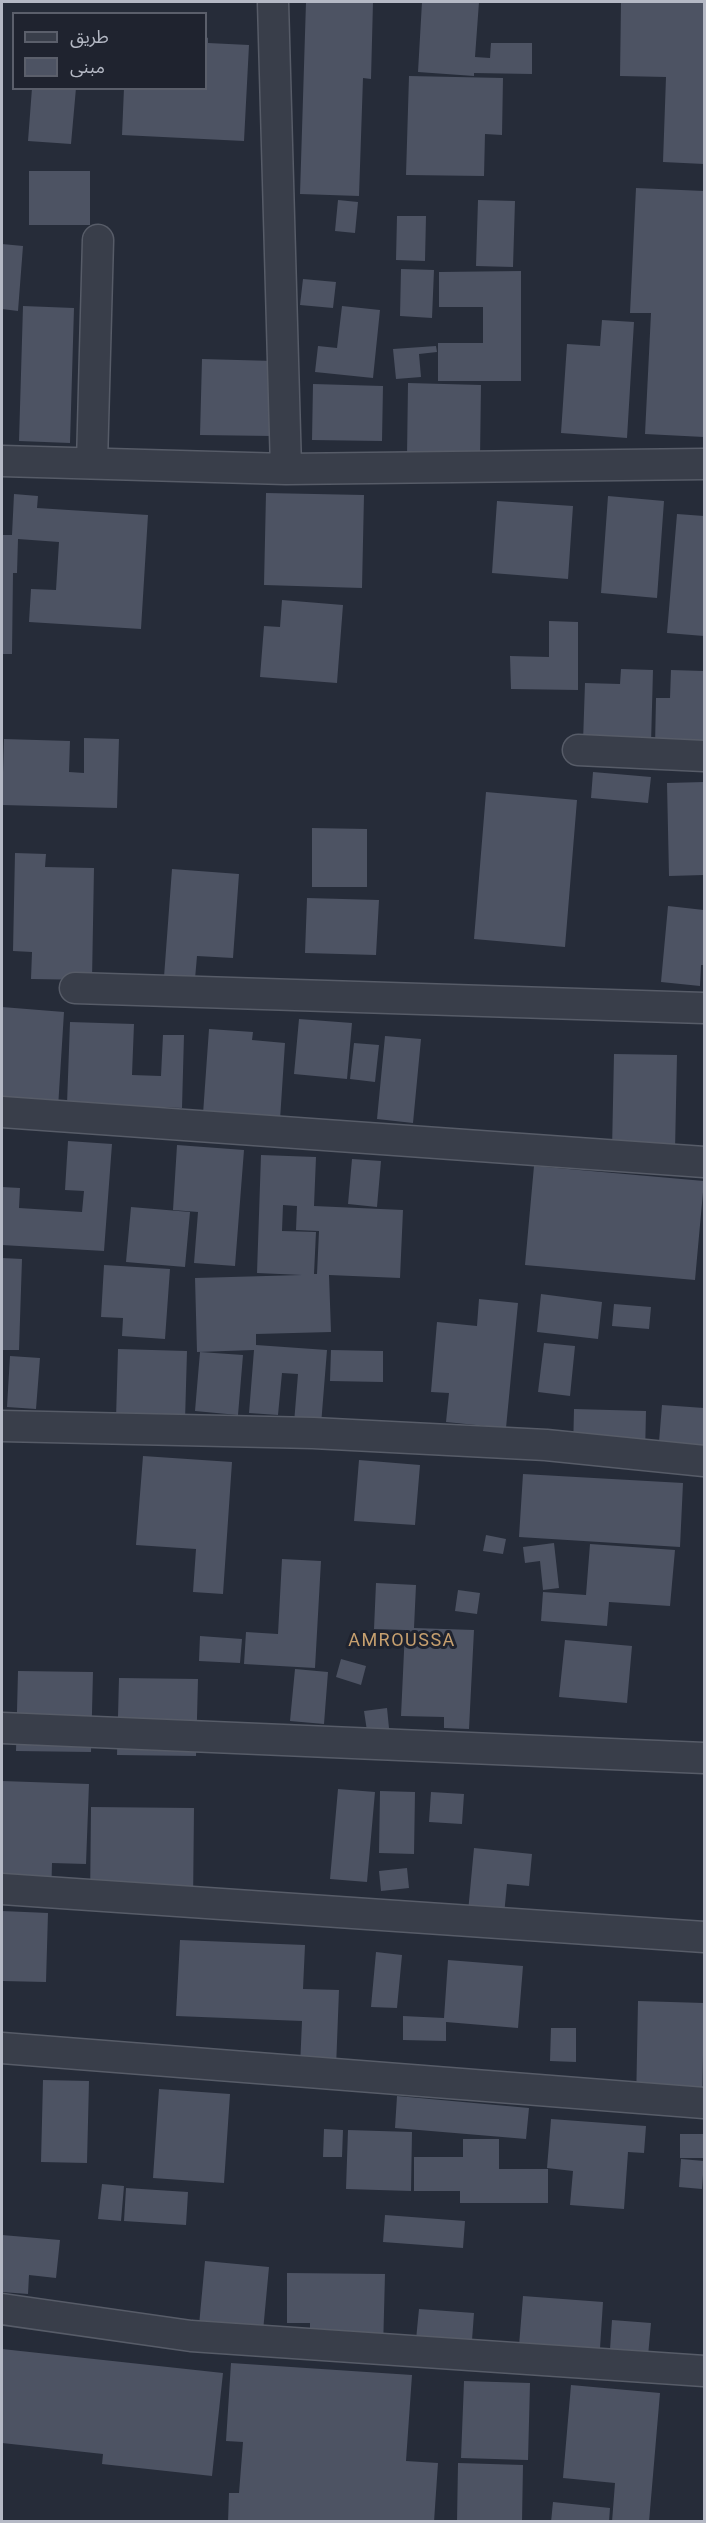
<!DOCTYPE html>
<html>
<head>
<meta charset="utf-8">
<style>
  body { margin:0 }
  #map { position:relative; width:706px; height:2523px; overflow:hidden; background:#262c39; font-family:Roboto,"Noto Sans Arabic",sans-serif }
  canvas { display:block }
  .frame { position:absolute; inset:0; border:3px solid #b5b9c5; pointer-events:none }
  .legend { position:absolute; left:12px; top:12px; width:195px; height:78px; box-sizing:border-box; background:#1f232f; border:2px solid #5b5f6b; margin:0; padding:8px 10px; list-style:none; font-size:18px; color:#b5b9c5 }
  .legend li { display:flex; align-items:center; gap:12px; height:30px }
  .legend b { width:30px; border:2px solid #5b5f6b }
</style>
</head>
<body>
<div id="map">
<canvas width="706" height="2523"></canvas>
<div class="frame"></div>
<ul class="legend">
<li><b style="height:8px;background:#393e4a"></b>طريق</li>
<li><b style="height:16px;background:#4d5363"></b>مبنى</li>
</ul>
</div>
<script>
const ctx = document.querySelector('canvas').getContext('2d');
ctx.lineJoin = 'round';
function paint(path, color) {
  ctx.fillStyle = color;
  ctx.fill(path, 'evenodd');
}
function stroke(path, color, width, dash) {
  ctx.strokeStyle = color;
  ctx.lineWidth = width;
  ctx.lineCap = dash ? 'butt' : 'round';
  ctx.setLineDash(dash || []);
  ctx.stroke(path);
}
function label(font, color, halo, rows, align = 'center') {
  ctx.font = font + ' Roboto,sans-serif';
  ctx.lineWidth = 6;
  ctx.setLineDash([]);
  ctx.textBaseline = 'middle';
  ctx.strokeStyle = halo;
  ctx.fillStyle = color;
  for (const [text, x, y, turn = 0] of rows) {
    ctx.save();
    ctx.translate(x, y);
    ctx.rotate((+turn || 0) * Math.PI / 180);
    ctx.textAlign = isNaN(turn) ? turn : align;
    if (halo) ctx.strokeText(text, 0, 0);
    ctx.fillText(text, 0, 0);
    ctx.restore();
  }
}
const building = new Path2D(`
  M306,2h67l-2,77 -8,-1 -4,118 -59,-2z
  M422,2h57l-4,55 15,1 1,-15h41v31l-58,-1v3l-56,-4z
  M621,2h83v162l-41,-2 3,-85 -46,-1z
  M206,37l2,1v5l41,2 -5,96 -122,-6 2,-47h82z
  M409,76l94,2 -1,57 -17,-1 -1,42 -78,-1z
  M32,88h44l-5,56 -43,-3z
  M29,171h61v54h-61z
  M636,188l68,3v246l-59,-3 6,-121h-21z
  M338,200l20,2 -3,31 -20,-2z
  M478,200l37,1 -2,66 -37,-1z
  M397,216h29l-1,45 -29,-1z
  M2,244l21,2 -5,65 -16,-2z
  M401,269l33,1 -2,48 -32,-2z
  M521,271v110h-83v-38h45v-36h-44v-35z
  M303,279l33,3 -3,26 -33,-3z
  M23,306l51,2 -4,135 -51,-2z
  M342,306l38,4 -7,68 -58,-6 3,-26 19,2z
  M602,320l32,2 -7,116 -66,-5 6,-89 33,2z
  M436,346l1,6 -18,2 2,23 -25,2 -3,-30z
  M202,359l72,2 -2,75 -72,-1z
  M408,383l73,2 -1,73 -73,-2z
  M313,384l70,2 -1,55 -70,-1z
  M266,493l98,2 -2,93 -98,-3z
  M14,494l24,2 -1,12 111,7 -7,114 -112,-7 2,-33 25,1 3,-48 -41,-3 -1,34h-4l-1,81h-10v-119h10z
  M608,496l56,5 -7,97 -56,-5z
  M497,501l76,5 -5,73 -76,-6z
  M677,514l27,2v120l-37,-3z
  M282,600l61,5 -6,78 -77,-6 4,-51 16,1z
  M549,621l29,1v68l-67,-1 -1,-33 39,1z
  M621,669l32,1 -2,74 -68,-2 2,-59 35,1z
  M671,670l33,1v77l-49,-2 1,-48h14z
  M84,738l35,1 -2,69 -115,-3 2,-66 66,2 -1,31 15,1z
  M593,772l58,5 -3,26 -57,-5z
  M704,782v93l-35,1 -2,-93z
  M486,792l91,8 -12,147 -91,-8z
  M312,828l55,1v58h-55z
  M15,853l31,1 -1,13 49,1 -2,112 -61,-1 1,-27 -19,-1z
  M172,869l67,5 -6,84 -36,-2 -2,23 -31,-2z
  M307,898l72,2 -3,55 -71,-2z
  M668,906l36,4v55h-3l-1,21 -39,-4z
  M2,1007l62,5 -6,96 -56,-4z
  M299,1019l53,4 -5,56 -53,-5z
  M70,1022l64,2 -2,51 29,1 2,-41h21l-2,73 -115,-4z
  M209,1029l44,3 -1,8 33,3 -5,77 -77,-6z
  M385,1036l36,3 -8,84 -36,-4z
  M354,1043l25,2 -4,37 -25,-3z
  M614,1054l63,1 -2,96 -63,-1z
  M68,1141l44,3 -8,107 -102,-6v-58l18,1 -1,20 63,4 2,-21 -19,-1z
  M177,1145l67,5 -9,116 -41,-3 4,-51 -25,-2z
  M261,1155l55,2 -2,49 89,4 -3,68 -71,-3 2,57 -75,2v11l71,5 -6,75 -27,-2 4,-49 -16,-1 -4,42 -29,-2 5,-63 -57,2 -2,-74 107,-3 -45,-2zM283,1205l14,1 -1,24 23,1 -2,43h-3l2,-42 -34,-1z
  M352,1159l29,2 -4,46 -29,-3z
  M534,1166l170,15 -9,99 -170,-15z
  M131,1207l59,5 -5,55 -59,-5z
  M2,1258l20,1 -3,91h-17z
  M104,1265l66,4 -5,70 -43,-3 1,-18 -22,-1z
  M541,1294l61,8 -4,37 -61,-7z
  M479,1299l39,4 -12,125 -60,-6 3,-29 -18,-1 6,-70 40,4z
  M614,1304l37,3 -2,22 -37,-3z
  M544,1343l31,3 -5,50 -32,-4z
  M118,1349l69,2 -2,70 -69,-2z
  M331,1350l52,1v31l-53,-1z
  M200,1352l43,3 -5,60 -43,-4z
  M10,1356l30,2 -4,51 -29,-2z
  M662,1405l42,3v49l-46,-3z
  M574,1409l72,2 -1,44 -72,-3z
  M143,1456l89,6 -9,132 -30,-2 3,-43 -60,-4z
  M359,1460l61,5 -5,60 -61,-4z
  M523,1474l160,9 -3,64 -161,-10z
  M486,1535l20,4 -3,15 -20,-3z
  M554,1543l5,45 -16,2 -3,-29 -15,2 -2,-16z
  M590,1544l85,6 -5,56 -61,-4 -2,24 -66,-5 2,-29 43,3z
  M282,1559l39,2 -6,107 -71,-4 2,-32 32,2z
  M376,1583l40,2 -2,43 60,2 -5,99 -25,-1v-11l-43,-1 4,-86 -31,-1z
  M458,1590l22,3 -3,21 -22,-3z
  M200,1636l42,3 -2,24 -41,-2z
  M565,1640l67,6 -5,57 -68,-6z
  M341,1659l25,7 -5,19 -25,-8z
  M295,1669l33,3 -4,52 -34,-3z
  M18,1671l75,1 -2,80 -75,-1z
  M119,1678l79,1 -2,77 -79,-1z
  M387,1708l2,20 -22,3 -3,-20z
  M2,1781l87,3 -3,80 -34,-1 -1,38 -49,-1z
  M338,1789l37,3 -8,90 -37,-3z
  M380,1791l35,1 -1,62 -35,-1z
  M431,1792l33,2 -2,30 -33,-2z
  M91,1807l103,1 -1,97 -103,-1z
  M474,1848l58,6 -3,32 -22,-2 -3,31 -36,-3z
  M407,1868l2,20 -28,3 -2,-20z
  M2,1911l46,2 -2,69 -44,-1z
  M180,1940l125,5 -2,44 36,1 -3,78 -36,-1 2,-46 -126,-5z
  M376,1952l26,3 -5,53 -26,-1z
  M448,1960l75,6 -5,62 -72,-6v19l-43,-1v-24l41,2z
  M638,2001l66,2 -2,105 -66,-2z
  M551,2028h25v34l-26,-1z
  M43,2080l46,1 -2,82 -46,-1z
  M159,2089l71,5 -6,89 -71,-5z
  M397,2096l132,12 -3,31 -131,-11z
  M551,2119l95,7 -2,27 -16,-1 -4,57 -54,-4 3,-34 -26,-3z
  M324,2129l19,1 -1,27h-19z
  M348,2130l64,2 -1,59 -65,-2z
  M680,2134h23v24h-23z
  M463,2139h36v30h49v34h-88v-12h-46v-34h49z
  M681,2159l23,2 -2,28 -23,-2z
  M102,2184l22,2 -3,35 -23,-2z
  M126,2188l62,4 -2,33 -62,-4z
  M385,2215l80,6 -2,27 -80,-6z
  M2,2235l58,5 -4,38 -27,-3 -1,19 -26,-2z
  M205,2261l64,6 -7,75 -64,-6z
  M287,2273l98,1 -2,76 -73,-1v-26h-23z
  M523,2296l80,6 -4,62 -81,-6z
  M419,2309l55,4 -3,41 -56,-4z
  M612,2320l39,3 -4,44 -38,-3z
  M2,2349l221,24 -11,103 -110,-12 1,-10 -101,-11z
  M231,2363l181,12 -6,86 32,2 -4,59h-206l1,-29h10l4,-51 -17,-1z
  M464,2381l66,2 -2,77 -67,-2z
  M571,2385l89,8 -11,129h-37l3,-39 -52,-5z
  M458,2463l65,2 -1,57h-65z
  M553,2502l57,6 -1,14h-58z`);
const minor = new Path2D(`
  M273,2l13,467
  M2,461l284,8 418,-5
  M92,463l6,-223
  M578,750l126,6
  M75,988l629,20
  M2,1112l702,50
  M2,1426l311,7 233,12 158,16
  M2,1728l702,30
  M2,1889l702,48
  M2,2048l702,55
  M2,2309l189,27 513,35`);
const quarterNames = [
  ["AMROUSSA",402,1641]
];
paint(building, '#4d5363');
stroke(minor, '#575c68', 33);
stroke(minor, '#393e4a', 30);
ctx.letterSpacing = '1.5px';
label('18px', '#c7a06f', '#1f232f', quarterNames);
ctx.letterSpacing = '0px';
</script>
</body>
</html>
